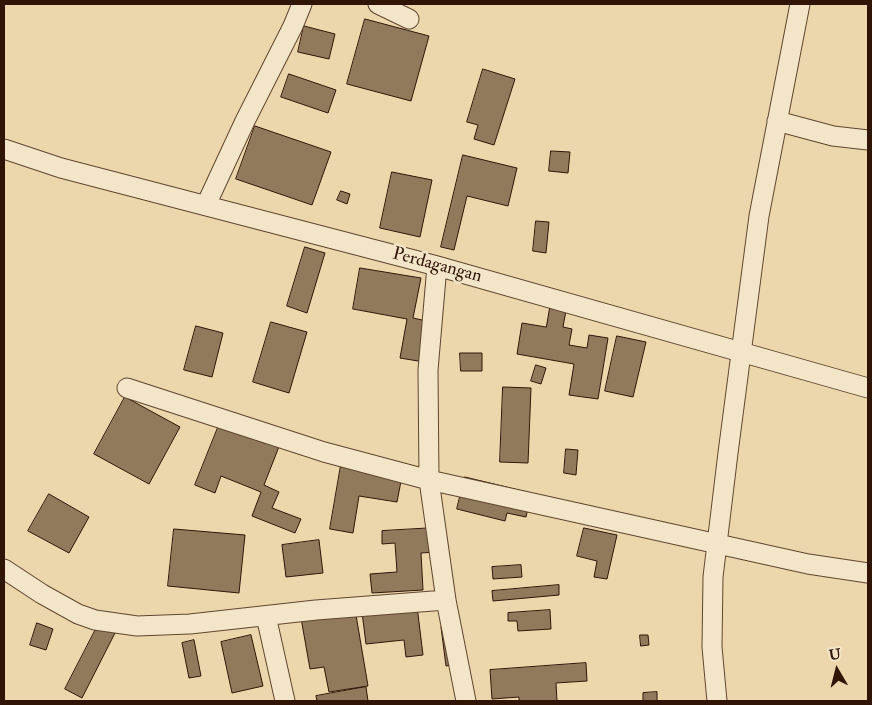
<!DOCTYPE html>
<html>
<head>
<meta charset="utf-8">
<style>
  body { margin:0 }
  #map { position:relative; width:872px; height:705px; overflow:hidden; background:#ebd7ab; font-family:"IM FELL Double Pica",serif }
  canvas { display:block }
  .frame { position:absolute; inset:0; border:5px solid #301506; pointer-events:none }
  .north { position:absolute; left:812px; top:645px; width:50px; height:50px; -webkit-text-stroke:4px #f2e5c8; paint-order:stroke; rotate:352deg; font-size:14px; font-weight:700; line-height:20px; text-align:center; color:#301506 }
  .north::after { content:''; display:block; margin:auto; width:18px; height:22px; background:#301506; clip-path:polygon(50% 0,100% 100%,50% 72%,0 100%) }
</style>
</head>
<body>
<div id="map">
<canvas width="872" height="705"></canvas>
<div class="frame"></div>
<div class="north">U</div>
</div>
<script>
const ctx = document.querySelector('canvas').getContext('2d');
ctx.lineJoin = 'round';
function paint(path, color) {
  ctx.fillStyle = color;
  ctx.fill(path, 'evenodd');
}
function stroke(path, color, width, dash) {
  ctx.strokeStyle = color;
  ctx.lineWidth = width;
  ctx.lineCap = dash ? 'butt' : 'round';
  ctx.setLineDash(dash || []);
  ctx.stroke(path);
}
function label(font, color, halo, rows, align = 'center') {
  ctx.font = font + ' "IM FELL Double Pica",serif';
  ctx.lineWidth = 5;
  ctx.setLineDash([]);
  ctx.textBaseline = 'middle';
  ctx.strokeStyle = halo;
  ctx.fillStyle = color;
  for (const [text, x, y, turn = 0] of rows) {
    ctx.save();
    ctx.translate(x, y);
    ctx.rotate((+turn || 0) * Math.PI / 180);
    ctx.textAlign = isNaN(turn) ? turn : align;
    if (halo) ctx.strokeText(text, 0, 0);
    ctx.fillText(text, 0, 0);
    ctx.restore();
  }
}
const building = new Path2D(`
  M365,19l64,17 -18,65 -64,-17z
  M304,26l31,8 -6,25 -31,-7z
  M483,69l32,10 -21,66 -20,-6 4,-14 -11,-3z
  M289,74l47,16 -8,23 -47,-16z
  M255,126l76,26 -19,53 -76,-26z
  M551,151l19,1 -2,21 -19,-2z
  M463,155l54,13 -9,38 -41,-10 -13,54 -13,-3z
  M392,172l40,8 -12,57 -40,-9z
  M341,191l9,3 -3,10 -10,-4z
  M536,221l13,1 -3,31 -13,-2z
  M305,247l20,6 -18,60 -20,-7z
  M360,268l61,10 -8,40 18,4 -7,40 -24,-4 7,-39 -54,-10z
  M551,302l16,3 -4,22 9,2 -3,16 18,3 2,-13 19,3 -10,61 -29,-4 5,-31 -57,-10 5,-31 24,4z
  M271,322l36,10 -18,61 -36,-11z
  M196,326l27,7 -11,44 -28,-7z
  M617,336l29,6 -13,55 -28,-6z
  M460,353h22v18h-21z
  M536,365l10,3 -5,16 -10,-3z
  M503,387l28,1 -3,75 -28,-1z
  M125,397l55,30 -31,57 -55,-30z
  M221,420l59,24 -16,41 15,7 -7,16 29,11 -6,14 -43,-17 9,-24 -40,-16 -6,17 -20,-8z
  M566,449l12,1 -2,25 -12,-2z
  M341,465l61,11 -5,26 -38,-6 -6,37 -23,-4z
  M465,477l66,16 -5,24 -19,-4 -2,8 -48,-12z
  M49,494l40,23 -20,36 -41,-22z
  M434,528l2,24 -15,1 2,37 -51,3 -2,-19 27,-2 -2,-29 -13,1v-13z
  M584,528l33,7 -10,44 -13,-2 3,-16 -20,-5z
  M174,529l71,6 -6,58 -71,-7z
  M319,540l4,33 -37,4 -4,-32z
  M521,565l1,12 -29,2 -1,-12z
  M559,585v10l-66,6 -1,-10z
  M417,606l6,49 -17,2 -2,-17 -38,4 -4,-32z
  M355,609l13,77 -39,6 -5,-25 -14,2 -9,-51z
  M550,610l1,19 -33,2 -1,-10h-9v-8z
  M37,623l16,6 -7,21 -16,-5z
  M98,625l17,8 -33,65 -17,-9z
  M454,625l5,39 -13,2 -5,-39z
  M251,635l12,51 -31,7 -11,-51z
  M640,635h8l1,10 -8,1z
  M194,640l7,36 -12,2 -7,-35z
  M586,663l1,18 -31,2 1,18h-38v-4l-27,2 -2,-29z
  M366,687l2,14h-51l-1,-5z
  M657,692v9h-14v-8z`);
const minor = new Path2D(`
  M378,4l31,15
  M777,121l56,15 35,4
  M4,149l57,19 376,98 431,122
  M206,205l39,-84 48,-95 9,-22
  M437,266l-9,104 1,110 17,120 20,101
  M127,388l197,64 105,28 379,84 60,9
  M4,569l38,25 36,20 17,6 42,6 53,-2 126,-14 130,-10
  M266,616l19,85
  M717,701l-5,-54 1,-70 15,-124 31,-237 41,-212`);
const streetNames = [
  ["Perdagangan",437,266,15]
];
paint(building, '#917a5c');
stroke(building, '#301506', 1);
stroke(minor, '#5f462f', 21);
stroke(minor, '#f2e5c8', 19);
label('18px', '#301506', '#f2e5c8', streetNames);
</script>
</body>
</html>
